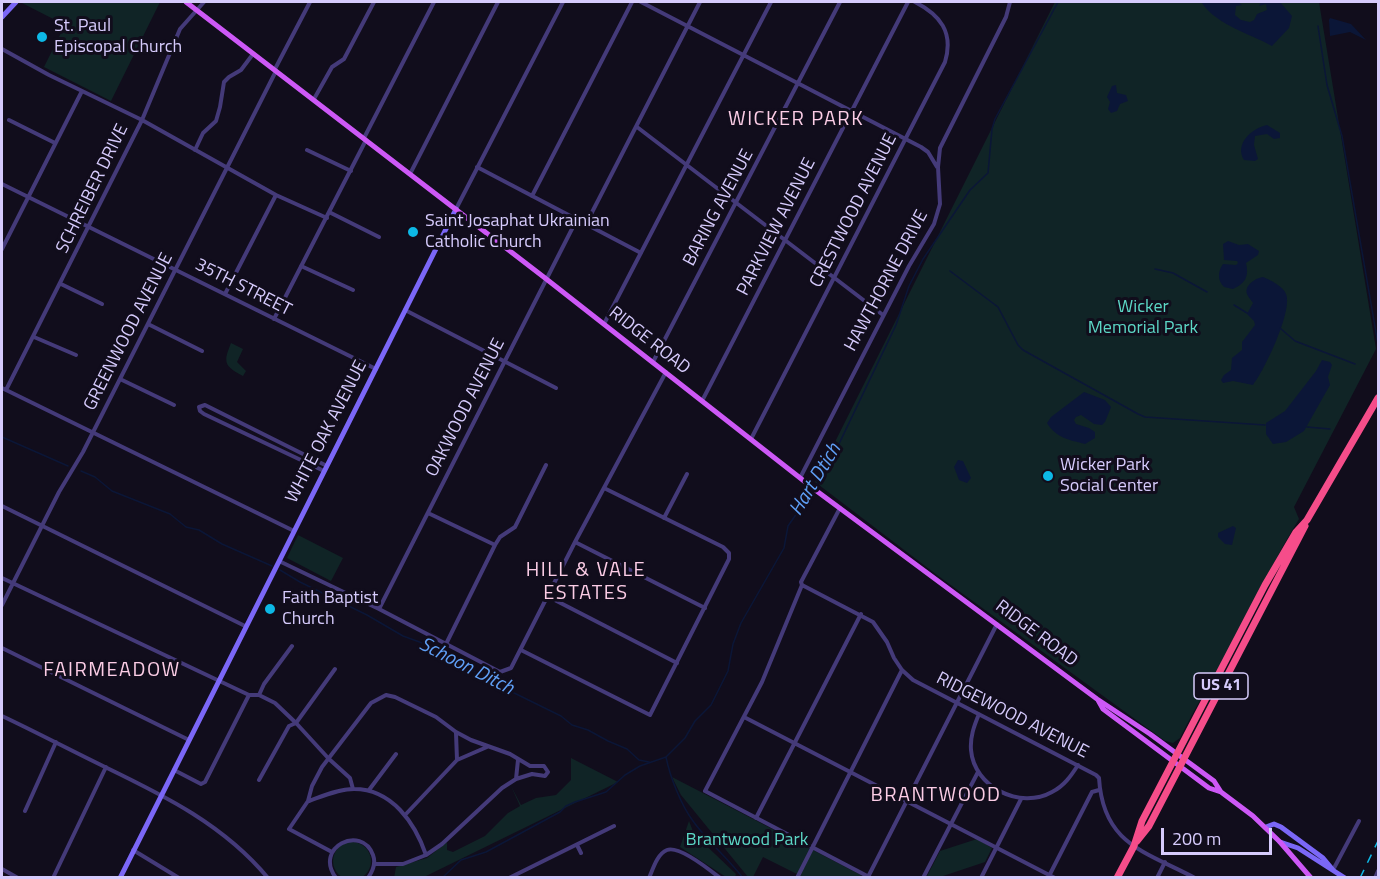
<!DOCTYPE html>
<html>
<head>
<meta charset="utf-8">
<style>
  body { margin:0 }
  #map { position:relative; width:1380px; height:879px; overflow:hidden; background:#110d1c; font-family:"Titillium Web",sans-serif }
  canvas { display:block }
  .frame { position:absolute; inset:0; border:3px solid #d6cbfc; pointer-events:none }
  .scale { position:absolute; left:1161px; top:828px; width:111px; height:27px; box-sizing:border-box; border:3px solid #d6cbfc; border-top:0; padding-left:8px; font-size:18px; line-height:21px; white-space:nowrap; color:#d6cbfc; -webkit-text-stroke:4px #110d1c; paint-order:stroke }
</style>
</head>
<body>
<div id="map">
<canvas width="1380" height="879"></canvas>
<div class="frame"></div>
<div class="scale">200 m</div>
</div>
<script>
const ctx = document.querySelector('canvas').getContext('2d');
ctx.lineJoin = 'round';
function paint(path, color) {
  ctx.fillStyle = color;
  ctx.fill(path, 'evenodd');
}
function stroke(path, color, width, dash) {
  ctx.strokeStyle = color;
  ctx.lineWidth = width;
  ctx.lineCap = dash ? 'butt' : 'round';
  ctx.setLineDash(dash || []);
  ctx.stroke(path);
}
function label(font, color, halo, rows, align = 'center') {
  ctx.font = font + ' "Titillium Web",sans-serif';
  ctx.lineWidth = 6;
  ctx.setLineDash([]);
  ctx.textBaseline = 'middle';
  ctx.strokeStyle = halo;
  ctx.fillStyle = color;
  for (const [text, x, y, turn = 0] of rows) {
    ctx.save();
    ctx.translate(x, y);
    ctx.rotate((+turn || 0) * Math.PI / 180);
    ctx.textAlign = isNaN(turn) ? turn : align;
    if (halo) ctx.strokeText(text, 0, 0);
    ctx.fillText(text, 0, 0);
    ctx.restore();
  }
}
const green = new Path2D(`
  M23,2h137l-49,99 -67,-34 21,-42 -43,-22z
  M1055,2h264l57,347 -82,158 5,12c-23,37 -41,76 -61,114 -19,35 -40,69 -58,105l-7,5 -8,-2 -228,-166 -122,-93z
  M231,343l12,6 -6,13 9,9 -3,5c-19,-10 -20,-13 -12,-33z
  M298,535l45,23 -12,23 -44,-23z
  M571,758l47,24 -194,95 -30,1 2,-11 31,-9 20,-16v8l6,2 32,-16 23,-23 12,-7 -9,-20 10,19 15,-7 20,-3 15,-15z
  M672,777l189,98 -1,2h-57l-40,-20 -10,20h-5l-67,-82z
  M689,821l5,13 42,40 -1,3h-9l-46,-30z
  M977,839l15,9 -7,14 -45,15 -14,1 14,-27z
  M333 861a19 19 0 1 1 38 0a19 19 0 1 1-38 0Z`);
const water = new Path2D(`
  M1195,2h43l4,3 -6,1 -1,9 6,5 9,2 4,-2 3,-6 10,-4 -1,-6 -7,2 2,-4h19l12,14 -3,12 -17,18c-23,-13 -54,-20 -70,-43z
  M1330,18l21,6 15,16 -16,-8 -20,4 -1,-16z
  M1116,85l1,8 9,2 2,6 -8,3 -3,7 -6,2 -3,-4 2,-7 -3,-5 5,-11z
  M1267,125l13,8v5l-6,1 -7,-5 -12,2 -1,9 4,14 -3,2 -11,-1c-10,-16 8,-32 23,-35z
  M1228,241l11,4 9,-1 11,7 -1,4 -12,8c3,13 0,20 -13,26l-9,-2c-7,-7 -6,-16 -1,-23l13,1 2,-2 -1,-2 -13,-1 -1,-16z
  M1263,277c7,3 20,9 23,17 7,17 -22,77 -33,91l-20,-4 -10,2 -2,-3 3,-5 7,-5 1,-12 10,-8v-8l13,-17 -1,-4 -7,-7 6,-11c-2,-3 -5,-6 -6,-9 -3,-9 9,-16 16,-17z
  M1322,360l8,2 2,3 -4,12 2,8 -26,46 -18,11 -13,2 -7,-10v-11l19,-12 31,-40z
  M1084,392l21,8 6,7 -6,15 -3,3 -8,-1 -13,-9 -5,2 -2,3 2,4 13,4 6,4v6l-10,6c-15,-4 -29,-6 -38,-21l4,-6z
  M958,460l5,1 8,17 -4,5 -8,-3 -5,-13z
  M1233,526l3,2 -4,17 -7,-1 -7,-7v-4z`);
const stream = new Path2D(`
  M1318,26l9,59 15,51 36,208
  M1155,269l18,4 34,19
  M950,271l48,36 20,38 5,5 115,64 7,3 120,8
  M1234,305l13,8
  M1280,328l15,13 60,23
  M1307,427l23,2
  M2,437l66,29
  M81,471l14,6 17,14 58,23 16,13 13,3 23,14 50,22
  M280,570l20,12 67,33 36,21 22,8 79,44 57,28 11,9 16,5 20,11 19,8 12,11 10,2
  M666,757c4,20 15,48 27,64 14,20 35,37 50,57
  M442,878l19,-18 25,-8 74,-40 6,-6 9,-4 31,-10 19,-17 15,-9 26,-9 19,-19 10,-17 16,-16 17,-34 5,-27 8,-21 43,-75 4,-22 37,-53 71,-148 13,-39 14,-27 47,-69 18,-17 4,-44 3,-10 63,-117`);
const street = new Path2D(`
  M641,2l280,145 7,5 9,15
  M2,49l47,26 93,45 134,75 51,23
  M275,69l35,-67
  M314,99l18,-32 12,-8 30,-57
  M9,120l46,23
  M637,127l246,188
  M364,138l70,-136
  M195,150l8,-17 13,-12 4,-14 4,-25 5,-5 12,-7 12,-16
  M307,150l44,21
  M477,167l164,86
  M410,174l88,-172
  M2,184l374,185
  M532,196l100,-194
  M456,209l107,-207
  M329,212l50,25
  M586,224l114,-222
  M2,249l80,-158
  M301,266l52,24
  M61,284l41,20
  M225,294l51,-99
  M405,310l151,78
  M274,319l92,-179
  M148,324l54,27
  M604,324l167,-322
  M34,337l42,18
  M653,362l187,-360
  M120,379l54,26
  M2,388l292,143
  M6,390l136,-270 38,-91 24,-27
  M702,401l206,-399
  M751,439l194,-377c9,-30 -5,-47 -30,-60
  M324,471l-120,-57 -4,-3 -1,-4 6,-2 122,61
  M800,478l109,-212 25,-42 6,-20 -2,-37 2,-19 66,-131 4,-15
  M2,506l243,120
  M840,508l-39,74 1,3 -40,97 -57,109 166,87
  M428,513l67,32
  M664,518l23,-44
  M575,542l130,66
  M279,561l100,48 121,63 11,-4 64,-126 91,-170
  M2,578l247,117
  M802,585l71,37 14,20 7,16 8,12 11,10 183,95 3,3c4,66 45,73 96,100
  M547,596l130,67
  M2,605l57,-113 24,-40 193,-381
  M379,609l198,-390
  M446,644l49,-99 5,-8 15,-10 31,-62
  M2,648l187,92
  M521,650l129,65 79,-156v-6l-6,-6 -119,-59
  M259,695l16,8 21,20 33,36 21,19 3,11
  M979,714c-5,12 -9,23 -8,36 3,37 49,60 81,42 12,-6 19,-16 26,-27
  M2,716c34,16 68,34 103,51 60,29 119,58 163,111
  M744,717l311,161
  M457,760l30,-13
  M174,770l27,14 4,-2 44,-87h10l5,-11 28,-38
  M516,779l2,-19
  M259,780l30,-54 7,-3 39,-54
  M369,790l27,-36
  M309,801c14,-5 30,-12 45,-12 38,0 61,34 72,66
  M25,811l31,-69
  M406,814l51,-54 -1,-27
  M756,818l105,-204
  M577,845l4,8
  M133,850l46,28
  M332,852l-43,-23 19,-28 4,-15 10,-19 49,-64 15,-8 9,2 41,20 20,15 15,8 39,14 20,12h14l4,6 -3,4 -13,-2 -16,5 -14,9 -60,56 -16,11 -23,9h-29
  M2,869l16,9
  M1333,870l26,-49
  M868,877l129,-253
  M53,878l53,-111
  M336,878c-23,-31 26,-54 37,-23 3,8 0,16 -5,23
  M509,878l105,-52
  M649,878c4,-9 8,-24 18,-28 12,-5 43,20 53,28
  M797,878l105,-208
  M923,878l55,-106
  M981,878l40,-79
  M1048,878l44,-86 7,-2
  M1157,878l8,-16
  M1375,878l3,-7`);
const secondary = new Path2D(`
  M2,17l14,-15
  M1266,827l8,-3 7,3 42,31 10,12
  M1280,842l18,6 47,30
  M120,878l336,-669`);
const primary = new Path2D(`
  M186,2l359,276 273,214 279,207 53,35 64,47 7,11
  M1098,700l5,9 106,79 12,4 32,24 27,26 31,36`);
const highway = new Path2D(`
  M1137,841l12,-15 156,-300
  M1117,878l17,-32 8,-25 123,-236 31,-53 11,-12 71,-122`);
const rail = new Path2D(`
  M1360,878l18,-37`);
const markers = [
  [42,37,6,"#0db8e6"],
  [413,232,6,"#0db8e6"],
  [1048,476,6,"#0db8e6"],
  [270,609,6,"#0db8e6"]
];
const shields = [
  [1221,686,54]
];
const shieldNames = [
  ["US 41",1221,686]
];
const poiNames = [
  ["St. Paul",54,27],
  ["Episcopal Church",54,48],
  ["Saint Josaphat Ukrainian",425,222],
  ["Catholic Church",425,243],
  ["Wicker Park",1060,466],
  ["Social Center",1060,487],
  ["Faith Baptist",282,599],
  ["Church",282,620]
];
const streetNames = [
  ["SCHREIBER DRIVE",93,189,-64],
  ["BARING AVENUE",719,208,-62],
  ["CRESTWOOD AVENUE",854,211,-63],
  ["PARKVIEW AVENUE",777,227,-63],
  ["HAWTHORNE DRIVE",887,281,-62],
  ["35TH STREET",243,288,27],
  ["GREENWOOD AVENUE",129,332,-63],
  ["RIDGE ROAD",649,341,38],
  ["OAKWOOD AVENUE",466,408,-63],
  ["WHITE OAK AVENUE",327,432,-63],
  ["RIDGE ROAD",1036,634,37],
  ["RIDGEWOOD AVENUE",1012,716,27]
];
const parkNames = [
  ["Wicker",1143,308],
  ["Memorial Park",1143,329],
  ["Brantwood Park",747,841]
];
const neighbourhoodNames = [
  ["WICKER PARK",796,120],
  ["HILL & VALE",586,571],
  ["ESTATES",586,594],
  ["FAIRMEADOW",112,671],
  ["BRANTWOOD",936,796]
];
const waterNames = [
  ["Hart Dtich",816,480,-59],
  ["Schoon Ditch",466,667,27]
];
paint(green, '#102426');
paint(water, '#0b1637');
stroke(stream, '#0b1637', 1.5);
stroke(street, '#443a79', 4);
stroke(secondary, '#7b67f7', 5);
stroke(primary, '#cd58f6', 5);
stroke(highway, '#f54d8a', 7);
stroke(rail, '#0db8e6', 1.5, [9, 8]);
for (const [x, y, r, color] of markers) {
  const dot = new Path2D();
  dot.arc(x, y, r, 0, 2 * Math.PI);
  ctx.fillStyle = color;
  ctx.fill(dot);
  stroke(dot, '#110d1c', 2);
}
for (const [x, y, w] of shields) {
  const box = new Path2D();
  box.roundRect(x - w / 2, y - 13, w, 26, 4.5);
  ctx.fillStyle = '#110d1c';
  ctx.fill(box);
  stroke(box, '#d6cbfc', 1.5);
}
label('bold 16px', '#d6cbfc', null, shieldNames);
label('18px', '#d6cbfc', '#110d1c', poiNames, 'left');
label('18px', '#d6cbfc', '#110d1c', streetNames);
label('18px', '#5cd7c6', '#110d1c', parkNames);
ctx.letterSpacing = '1.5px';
label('20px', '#fccde6', '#110d1c', neighbourhoodNames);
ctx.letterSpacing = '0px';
label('italic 20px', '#5f9ff6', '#110d1c', waterNames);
</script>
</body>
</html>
